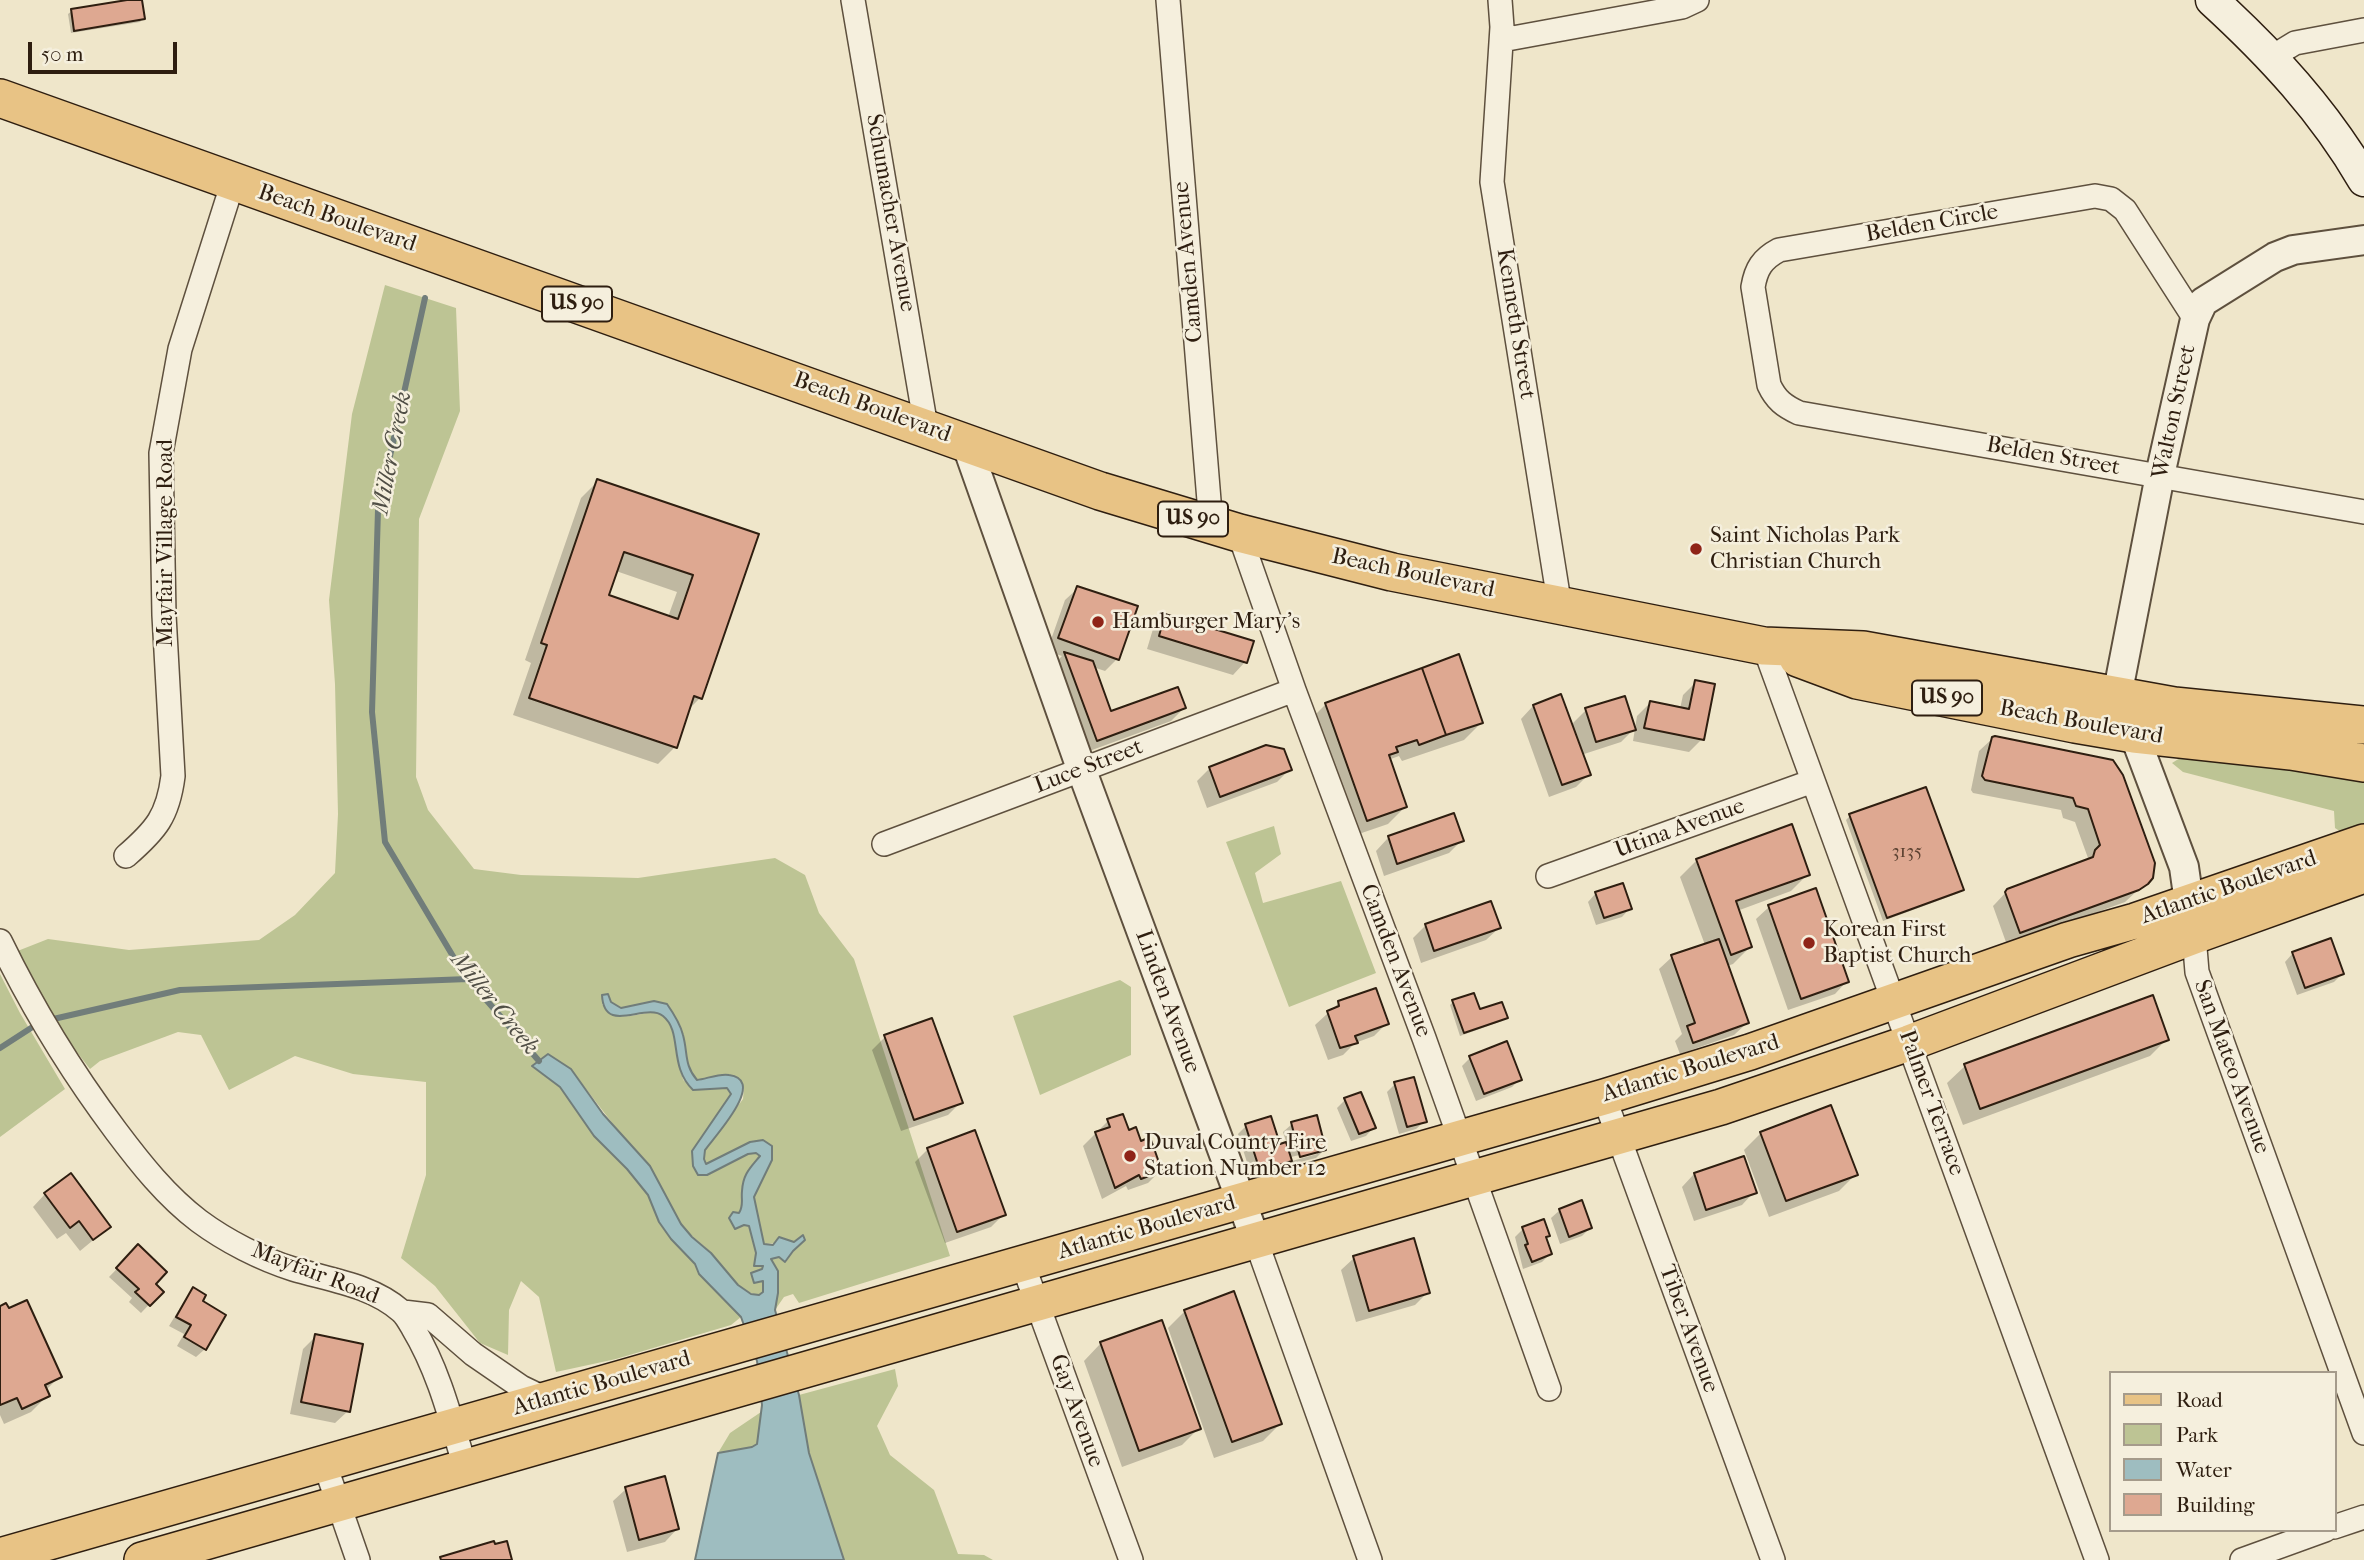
<!DOCTYPE html>
<html>
<head>
<meta charset="utf-8">
<style>
  body { margin:0 }
  #map { position:relative; width:2364px; height:1560px; overflow:hidden; background:#efe6ca; font-family:"IM FELL French Canon",serif }
  canvas { display:block }
  .legend { position:absolute; left:2109px; top:1371px; width:228px; height:161px; box-sizing:border-box; background:#f5efdd; border:2px solid #a59b8b; margin:0; padding:9px 12px; list-style:none; font-size:21px; color:#2e1e10 }
  .legend li { display:flex; align-items:center; gap:14px; height:35px }
  .legend b { width:35px; border:2px solid #a59b8b }
  .scale { position:absolute; left:28px; top:42px; width:149px; height:32px; box-sizing:border-box; border:4px solid #2e1e10; border-top:0; padding-left:9px; font-size:21px; line-height:24px; white-space:nowrap; color:#2e1e10; -webkit-text-stroke:5px #f5efdd; paint-order:stroke }
</style>
</head>
<body>
<div id="map">
<canvas width="2364" height="1560"></canvas>
<ul class="legend">
<li><b style="height:9px;background:#e8c385"></b>Road</li>
<li><b style="height:19px;background:#bdc494"></b>Park</li>
<li><b style="height:19px;background:#9ebdc0"></b>Water</li>
<li><b style="height:19px;background:#dea891"></b>Building</li>
</ul>
<div class="scale">50 m</div>
</div>
<script>
const ctx = document.querySelector('canvas').getContext('2d');
ctx.lineJoin = 'round';
function paint(path, color) {
  ctx.fillStyle = color;
  ctx.fill(path, 'evenodd');
}
function stroke(path, color, width, dash) {
  ctx.strokeStyle = color;
  ctx.lineWidth = width;
  ctx.lineCap = dash ? 'butt' : 'round';
  ctx.setLineDash(dash || []);
  ctx.stroke(path);
}
function label(font, color, halo, rows, align = 'center') {
  ctx.font = font + ' "IM FELL French Canon",serif';
  ctx.lineWidth = 5;
  ctx.setLineDash([]);
  ctx.textBaseline = 'middle';
  ctx.strokeStyle = halo;
  ctx.fillStyle = color;
  for (const [text, x, y, turn = 0] of rows) {
    ctx.save();
    ctx.translate(x, y);
    ctx.rotate((+turn || 0) * Math.PI / 180);
    ctx.textAlign = isNaN(turn) ? turn : align;
    if (halo) ctx.strokeText(text, 0, 0);
    ctx.fillText(text, 0, 0);
    ctx.restore();
  }
}
const green = new Path2D(`
  M385,285l71,23 4,103 -41,108 -3,258 12,33 46,59 47,6 117,3 137,-20 30,17 14,38 35,46 96,297 -151,47 -6,-9 -9,3 -9,13 3,-17 -7,-34 8,-2 7,5 7,-11 1,-9 -30,2 -10,-47 18,-37 -22,-18 -44,23 -3,-6 2,-9 38,-51 1,-12 -32,-9 -15,2 -9,-10 -4,-33 -30,-36 -33,7 -10,-5 -9,1c21,30 52,-8 68,19 9,17 6,40 14,58l32,7h12l4,6 -40,57 15,24 41,-21 8,-1 5,4 -20,35 2,15 -4,6 5,12h5l7,28 -2,13 9,-1v3l-12,5 12,8v11l-3,3c-23,-2 -34,-26 -48,-41 -10,-11 -22,-18 -31,-30 -21,-27 -36,-59 -57,-86 -18,-23 -36,-46 -53,-69l-39,-3 28,21 34,49 34,33 20,26 11,27 12,17 24,25 4,10 32,31 10,12 -10,8 -115,34 -60,13 -17,-75 -18,-16 -12,29 -1,45 -28,-12 -45,-57 -34,-28 25,-83v-93l-73,-8 -58,-18 -66,34 -28,-55 -23,-3 -78,29 -10,8 -32,-41 -43,-76 33,-13 81,11 130,-10 36,-25 40,-42 3,-59 -3,-130 -6,-84 23,-186z
  M2180,758l164,16 2,6 4,-3 14,3v47l-23,5 -6,-4 -1,-17 -151,-39 -11,-9z
  M1274,826l7,28 -26,19 8,30 78,-22 35,92 -87,34 -63,-165z
  M0,974l20,39 45,76 -65,48z
  M1120,980l11,7v68l-91,40 -27,-79z
  M895,1369l3,17 -21,40 13,29 44,35 24,64 26,1 9,5h-149l-35,-107 -10,-58z
  M761,1412l-4,32 -5,3 -34,6 12,-20z`);
const water = new Path2D(`
  M608,994l3,8 10,6 33,-7 13,3c7,10 13,19 16,31 5,18 1,30 14,45 9,-1 23,-7 32,-5 39,5 -15,62 -24,75l-1,9 2,5 44,-22 13,-2 9,6v14l-18,37 10,47 9,1 6,-8 15,5 9,-7 2,5 -12,11 -8,11 -6,-5 -8,2 7,12v22l-3,17 24,85 10,58 35,107h-149l23,-107 34,-6 5,-3 5,-39 -5,-44 -16,-44 -42,-43 -4,-10 -24,-25 -12,-17 -11,-27 -21,-26 -33,-33 -34,-49 -28,-21 16,-12 23,15 32,45 47,52 31,58 11,13 19,16 27,32 13,9 8,1 4,-3v-11l-9,2 -3,-10 11,-4 1,-3h-9l2,-13 -7,-27 -5,-1 -9,4 -6,-11 4,-6 6,1c5,-8 2,-13 3,-22 1,-17 8,-23 18,-35l-4,-3 -8,1 -41,21h-9l-5,-9 -1,-15 39,-57 -4,-6 -34,2c-25,-24 -10,-58 -30,-74 -18,-14 -59,20 -61,-21z`);
const shadow = new Path2D(`
  M140,0l3,18 -3,4 -69,11 -3,-19 4,-3z
  M598,481l159,54 -57,163 -12,12 -13,37 -17,17 -145,-49 18,-52 -6,-3 56,-162zM616,571l61,21 -9,25 -61,-21z
  M1078,588l39,71 -12,12 -12,-4 17,47 74,-6 -13,13 -87,32 -32,-87 10,-10 -15,-5 18,-51z
  M1166,616l79,46 -12,13 -86,-26 6,-20z
  M1696,682l6,57 -13,13 -56,-11 4,-25 13,-13 30,6 3,-14z
  M1326,704l155,19 -17,17 -62,21 -3,-5 -11,4 17,47 -17,17 -38,13 -41,-116z
  M1533,706l38,19 15,-15 48,19 -13,13 -40,13 8,19 -13,13 -27,10 -28,-78z
  M1993,738l128,38 17,114 -13,12 -118,43 -14,-39 2,-2 13,-14 76,-27 4,-5 -13,-36 -12,-4 -2,-8 -88,-17 -2,-3 8,-39z
  M1210,768l80,1 -13,13 -70,26 -10,-27z
  M1453,816l9,24 -13,13 -65,23 -8,-25 12,-13z
  M1850,816l112,74 -3,3 -76,28 -37,-101z
  M1697,860l111,14 -17,17 -54,20 13,36 -17,17 -6,2 20,57 -13,12 -54,19 -5,-13 7,-7 -23,-65 13,-12 33,-12 -25,-68z
  M1596,893l34,15 -8,9 -26,8 -8,-23z
  M1769,907l78,74 -12,13 -47,16 -32,-91z
  M1426,925l73,3 -13,12 -65,23 -8,-25z
  M2293,953l49,21 -8,8 -37,13 -12,-33z
  M2152,998l15,41 -17,17 -187,69 -16,-42 18,-17z
  M1453,1002l26,9 27,7 -4,3 -42,15 -10,-31z
  M1339,1003l48,20 -13,13 -19,7 -12,12 -15,5 -13,-35z
  M885,1037l76,65 -13,13 -47,16 -29,-81z
  M1470,1058l50,21 -8,8 -36,14 -14,-35z
  M1395,1084l30,37 -9,8 -17,5 -12,-42z
  M1345,1100l29,27 -8,9 -15,5 -14,-33z
  M1108,1121l20,11 12,11 20,28 -12,12 -20,7 -2,-4 -24,13 -19,-53z
  M1292,1124l32,26 -8,8 -24,6 -1,-4 -9,8 -30,10 -14,-44 8,-8 33,20 8,-2 -4,-12zM1317,1151v3l-25,7 -1,-4z
  M1761,1133l95,41 -17,17 -70,26 -25,-67z
  M928,1149l76,65 -13,13 -46,16 -30,-81z
  M1694,1174l60,18 -12,13 -48,16 -12,-34z
  M45,1194l64,33 -29,24 -14,-18 -9,6 -24,-32z
  M1560,1210l30,18 -8,8 -22,8 -9,-26z
  M1523,1229l25,6 -3,4 5,15 -8,8 -19,7 -8,-32z
  M138,1247l15,37 8,8 -20,21 -12,-11 3,-4 -23,-21z
  M1354,1258l74,34 -13,13 -59,17 -15,-52z
  M194,1289l6,13 24,13 -19,34 -9,8 -19,-11 7,-12 -15,-8 17,-28z
  M0,1308l60,68 -15,15 3,4 -17,17 -27,12 -4,-9z
  M1185,1311l95,113 -17,17 -49,17 -46,-130z
  M316,1336l32,75 -13,12 -45,-9 13,-65z
  M1101,1343l98,85 -17,17 -60,22 -38,-106z
  M626,1489l51,40 -12,13 -38,10 -14,-51z`);
const stream = new Path2D(`
  M425,298l-47,212 -6,202 13,130 78,131 76,88
  M49,1020l131,-30 288,-11
  M0,1048l31,-20`);
const building = new Path2D(`
  M127,0h15l3,19 -71,12 -3,-22z
  M597,479l162,55 -57,165 -8,-3 -17,52 -148,-50 18,-53 -6,-2zM624,552l69,23 -15,44 -69,-24z
  M1077,586l61,20 -19,54 -61,-22z
  M1165,614l89,27 -7,22 -88,-27z
  M1064,652l29,9 18,50 67,-24 8,21 -89,33z
  M1459,654l24,69 -37,12 -24,-67z
  M1422,668l24,67 -27,10 -2,-5 -21,7 2,5 -9,3 18,52 -40,14 -42,-118z
  M1695,680l20,4 -11,56 -60,-12 6,-27 39,8z
  M1561,694l30,81 -29,10 -29,-80z
  M1625,696l11,34 -40,12 -11,-34z
  M1995,736l118,24 10,15 32,88 -2,15 -5,6 -9,6 -119,43 -15,-41 2,-3 86,-32 2,-7 5,-5 -12,-36 -12,-3 -3,-8 -88,-18 -3,-4 10,-39z
  M1266,745l18,4 8,21 -72,27 -11,-30z
  M1926,787l38,103 -77,28 -38,-104z
  M1454,813l10,28 -67,23 -9,-28z
  M1792,824l18,51 -74,26 16,46 -21,8 -35,-96z
  M1623,883l9,26 -28,9 -9,-26z
  M1816,888l33,94 -48,17 -33,-94z
  M1491,901l10,27 -67,23 -9,-27z
  M2331,938l13,36 -39,14 -13,-36z
  M1719,939l30,84 -56,20 -6,-17 8,-3 -24,-68z
  M1376,988l13,36 -34,12 3,7 -18,5 -13,-37 12,-5 -1,-5z
  M1474,993l6,16 22,-7 6,16 -44,15 -12,-33z
  M2153,995l16,45 -189,69 -16,-45z
  M932,1018l31,85 -49,17 -30,-85z
  M1507,1041l15,39 -38,14 -15,-38z
  M1414,1077l13,45 -20,5 -13,-45z
  M1361,1092l15,36 -17,6 -15,-36z
  M1831,1105l27,70 -72,26 -26,-69z
  M1123,1114l6,16 7,-3 5,14 9,-4 12,34 -21,8 -2,-4 -24,13 -20,-56 15,-5 -3,-8z
  M1317,1115l9,35 -26,7 -9,-35z
  M1271,1116l9,28 6,-2 6,19 -32,10 -15,-47z
  M975,1130l31,85 -49,17 -30,-84z
  M1744,1156l13,37 -51,17 -12,-37z
  M71,1173l40,54 -18,13 -14,-19 -9,7 -26,-35z
  M1582,1200l10,28 -23,9 -10,-28z
  M1544,1219l6,17 -4,1 6,17 -20,8 -7,-17 3,-1 -6,-17z
  M1414,1238l16,55 -61,18 -16,-55z
  M138,1244l29,28 -11,12 8,8 -14,14 -15,-14 4,-3 -23,-21z
  M193,1287l13,8 -3,6 23,14 -20,35 -22,-13 7,-12 -15,-8z
  M1234,1291l48,133 -50,18 -48,-132z
  M27,1300l35,77 -17,8 5,11 -28,13 -5,-11 -17,7v-99l6,-3 3,5z
  M1162,1320l39,109 -62,22 -39,-109z
  M315,1334l48,10 -13,68 -49,-10z
  M665,1476l14,53 -40,11 -14,-53z
  M494,1541l1,3 12,-3 5,19h-71l-1,-3z`);
const minor = new Path2D(`
  M853,0l73,427
  M1168,0l43,525
  M1500,0l2,27 -10,155 68,425
  M1502,40l180,-33 15,-7
  M2272,57l23,-14 69,-13
  M2195,319l-70,-109 -14,-11 -16,-3 -316,54c-17,9 -23,19 -26,37l16,98c7,15 15,21 30,28l565,99
  M1239,533l55,157 130,348 125,351
  M1764,646l333,914
  M884,844l410,-154
  M126,856c30,-26 42,-40 47,-80l-9,-161 -3,-162 19,-104 53,-167
  M1548,876l265,-95
  M2194,936l3,36 167,461
  M0,941c33,68 71,130 116,190 24,32 50,65 83,90 27,20 62,38 94,48 37,11 78,16 108,42 5,4 9,12 12,17 26,43 38,92 52,139
  M1604,1097l169,463
  M1256,1241l114,319
  M1022,1262l109,298
  M403,1312l25,3 45,39 48,33 25,12
  M324,1462l34,98
  M2334,1527l30,-10
  M2242,1560l83,-30`);
const tertiary = new Path2D(`
  M966,443l116,328 174,470
  M2117,696l43,-221 35,-156 8,-17 72,-45 18,-7 71,-10
  M2134,734l50,133 8,56`);
const secondary = new Path2D(`
  M2212,0c59,54 112,111 152,180`);
const primary = new Path2D(`
  M0,1556l1604,-459 146,-45 318,-112 67,-19 229,-79
  M142,1560l1579,-453 188,-64 285,-107 170,-61`);
const trunk = new Path2D(`
  M0,98l1100,393 139,42 153,39 372,74 99,4 311,56 190,19
  M1798,658l59,22 218,44 59,10 157,17 73,12`);
const markers = [
  [1696,549,7,"#8f2418"],
  [1098,622,7,"#8f2418"],
  [1809,943,7,"#8f2418"],
  [1130,1156,7,"#8f2418"]
];
const numberNames = [
  ["3135",1907,852]
];
const shields = [
  [577,304,70],
  [1193,519,70],
  [1947,698,70]
];
const shieldNames = [
  ["US 90",577,304],
  ["US 90",1193,519],
  ["US 90",1947,698]
];
const streetNames = [
  ["Schumacher Avenue",890,213,80],
  ["Beach Boulevard",337,219,19],
  ["Belden Circle",1932,224,-10],
  ["Camden Avenue",1189,262,-95],
  ["Kenneth Street",1515,324,81],
  ["Beach Boulevard",872,408,20],
  ["Walton Street",2175,412,-78],
  ["Belden Street",2053,457,10],
  ["Mayfair Village Road",166,543,-90],
  ["Beach Boulevard",1413,574,12],
  ["Beach Boulevard",2081,723,10],
  ["Luce Street",1089,767,-21],
  ["Utina Avenue",1680,829,-20],
  ["Atlantic Boulevard",2229,888,-19],
  ["Camden Avenue",1395,961,69],
  ["Linden Avenue",1167,1002,70],
  ["San Mateo Avenue",2231,1067,70],
  ["Atlantic Boulevard",1691,1069,-17],
  ["Palmer Terrace",1931,1103,70],
  ["Atlantic Boulevard",1147,1228,-16],
  ["Mayfair Road",315,1274,21],
  ["Tiber Avenue",1688,1329,70],
  ["Atlantic Boulevard",602,1384,-16],
  ["Gay Avenue",1076,1411,70]
];
const poiNames = [
  ["Saint Nicholas Park",1710,536],
  ["Christian Church",1710,562],
  ["Hamburger Mary's",1112,622],
  ["Korean First",1823,930],
  ["Baptist Church",1823,956],
  ["Duval County Fire",1144,1143],
  ["Station Number 12",1144,1169]
];
const waterNames = [
  ["Miller Creek",393,453,-79],
  ["Miller Creek",494,1004,51]
];
paint(green, '#bdc494');
paint(water, '#9ebdc0');
stroke(water, '#717d7a', 2);
paint(shadow, '#0003');
stroke(stream, '#717d7a', 6);
paint(building, '#dea891');
stroke(building, '#2e1e10', 2);
stroke(minor, '#5e503e', 26);
stroke(tertiary, '#5e503e', 32);
stroke(secondary, '#2e1e10', 35);
stroke(primary, '#2e1e10', 38);
stroke(trunk, '#2e1e10', 40);
stroke(minor, '#f5efdd', 23);
stroke(tertiary, '#f5efdd', 28);
stroke(secondary, '#f5efdd', 32);
stroke(primary, '#e8c385', 35);
stroke(trunk, '#e8c385', 37);
for (const [x, y, r, color] of markers) {
  const dot = new Path2D();
  dot.arc(x, y, r, 0, 2 * Math.PI);
  ctx.fillStyle = color;
  ctx.fill(dot);
  stroke(dot, '#f5efdd', 2.5);
}
label('19px', '#5a4030', null, numberNames);
for (const [x, y, w] of shields) {
  const box = new Path2D();
  box.roundRect(x - w / 2, y - 17.5, w, 35, 5);
  ctx.fillStyle = '#f5efdd';
  ctx.fill(box);
  stroke(box, '#2e1e10', 2);
}
label('bold 21px', '#2e1e10', null, shieldNames);
label('23px', '#2e1e10', '#f5efdd', streetNames);
label('23px', '#2e1e10', '#f5efdd', poiNames, 'left');
label('italic 24px', '#504e45', '#f5efdd', waterNames);
</script>
</body>
</html>
